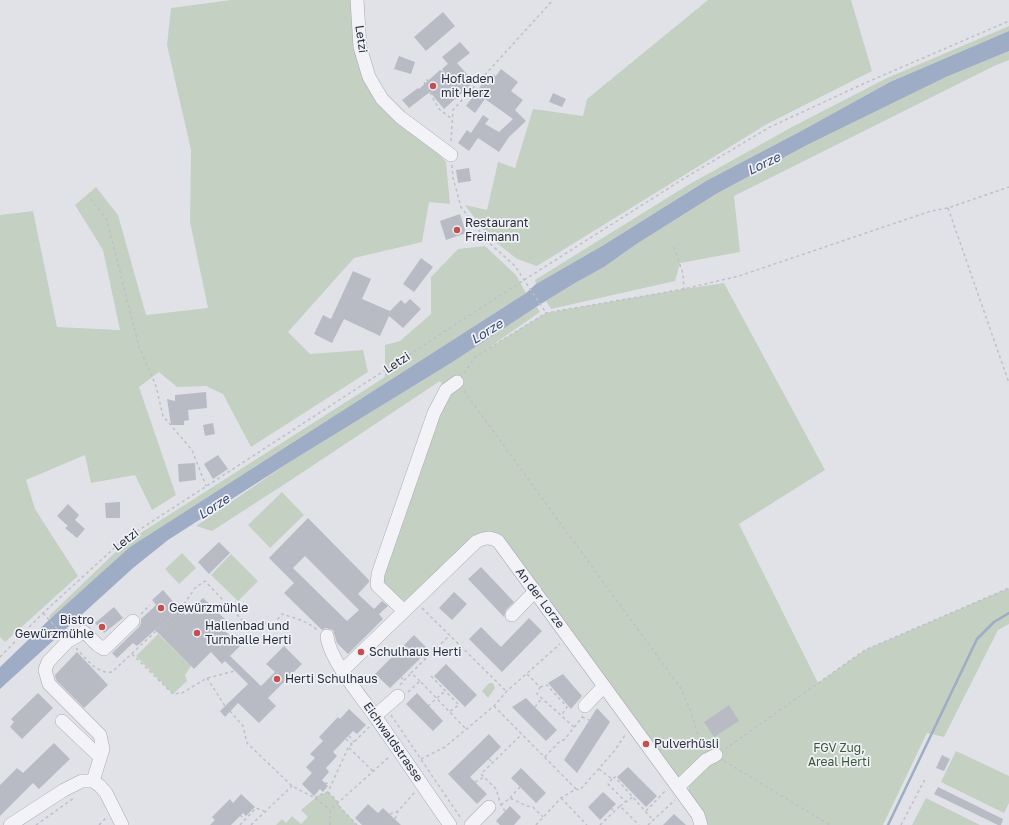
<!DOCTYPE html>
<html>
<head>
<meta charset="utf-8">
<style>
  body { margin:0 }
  canvas { display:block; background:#e0e2e8 }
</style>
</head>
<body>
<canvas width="1009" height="825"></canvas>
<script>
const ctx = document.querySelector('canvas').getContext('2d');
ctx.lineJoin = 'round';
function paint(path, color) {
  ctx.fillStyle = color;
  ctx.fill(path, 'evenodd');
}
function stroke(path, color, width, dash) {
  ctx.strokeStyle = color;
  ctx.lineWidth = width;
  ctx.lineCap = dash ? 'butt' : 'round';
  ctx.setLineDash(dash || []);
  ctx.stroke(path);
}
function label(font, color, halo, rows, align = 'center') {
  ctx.font = font + ' "Golos Text",sans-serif';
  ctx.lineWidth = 3.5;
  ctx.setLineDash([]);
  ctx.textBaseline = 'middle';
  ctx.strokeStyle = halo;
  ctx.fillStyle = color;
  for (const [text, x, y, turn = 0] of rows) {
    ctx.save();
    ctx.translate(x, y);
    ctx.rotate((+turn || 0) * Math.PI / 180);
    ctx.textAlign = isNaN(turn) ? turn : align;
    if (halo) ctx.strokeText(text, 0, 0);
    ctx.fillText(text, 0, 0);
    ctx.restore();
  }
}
const green = new Path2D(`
  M231,0h122l2,48 7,30 18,26 57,48 9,10 4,42 -21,-2 -7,40 -68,16 -66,74 22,22 53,-4 5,22 -117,75 -28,-53 -17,-8 -29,1 -18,-15 -20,15 37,108 -24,15 -17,-35 -44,8 -6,-28 -59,25 9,29 43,67 -73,66 -5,-5v-422l33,-4 24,116 63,3 -17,-80 -28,-45 21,-18 22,28 28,100 62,-7 -18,-86 1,-72 -24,-105 4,-37z
  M708,0h143l21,71 -105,53 -230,142 -20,-7 -29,-23 -23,-31 22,5 11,-48 17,6 18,-59 50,7 4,-17z
  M1009,26v5l-119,51 -87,48 -97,51 -104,65 -66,38 -1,-4 153,-95 104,-58 95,-49z
  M1009,51v9l-15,6 -260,130 6,56 -60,11 -5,18 -124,28 -5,-8 29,-18 29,-16 31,-22 81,-51 91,-49 139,-68z
  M485,246l31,29 10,18 -395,254 -81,72 -1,-3 76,-73 260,-166v-32l15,-4 31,-27v-37l27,-28z
  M724,283l101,187 -86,54 79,159 47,-33 144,-62v36l-11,6 -54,107 -17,-4 -44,92h-178l-17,-30 1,-12 -11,-2 -186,-248 -10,-1 -9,5 -59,58 -2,-1 -9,8 -21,-21 64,-191 -6,-9 -152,101 -76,49 -16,-5 92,-63 163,-100 85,-57 4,6 -56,39 62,-38 138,-24z
  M282,492l22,23 -34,33 -22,-23z
  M182,553l14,15 -17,16 -14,-15z
  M231,554l27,27 -20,20 -27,-26z
  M158,634l33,32 -6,9 2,6 -14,13 -37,-38z
  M489,683h4l2,5 -7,10 -6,-7z
  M956,751l53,25v27l-5,10 -63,-31z
  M328,792l10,10 1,4 18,19h-81l6,-6 4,4 6,-7 9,8 7,-7 -7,-7 18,-15z
  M926,798l54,27h-68z`);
const water = new Path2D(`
  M1009,31v20l-63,26 -139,68 -91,49 -81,51 -31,22 -29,16 -39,24 -85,56 -163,100 -120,77 -35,28 -133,121v-22l50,-48 80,-72 396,-254 10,-9 66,-38 104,-65 97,-51 87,-48z`);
const stream = new Path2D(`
  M888,825l89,-186 17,-17 15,-9`);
const building = new Path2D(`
  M443,12l12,14 -29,25 -12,-14z
  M460,42l10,11 -13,10 17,19 -30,27 -14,-17 -21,16 -7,-8 16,-12 1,1 21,-19 4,2 -2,-3 6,-5 -6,-7z
  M399,56l16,6 -4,12 -17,-5z
  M501,69l17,13 -7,9 12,9 -8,10 11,11 -17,16 -10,15 -21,-14 -9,13 -11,-8 9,-13 4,3 12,-18 6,4 -4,5 14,8 14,-13 -28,-20 -10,14 -9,-7 22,-30 2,1 2,-3 4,2z
  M553,93l13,6 -4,8 -13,-5z
  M469,168l2,13 -13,2 -2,-13z
  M460,214l6,19 -20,7 -6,-19z
  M421,258l12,9 -19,25 -11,-8z
  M353,271l18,8 -9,20 28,12 11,-11 4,4 5,-5 11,10 -18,19 -14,-12 -9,20 -36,-17 -12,24 -18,-9 9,-19 8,4z
  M206,392l1,16 -19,2 1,10 -5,1v4h-13l-4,-26 8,2v-6z
  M213,423l2,11 -10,2 -2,-11z
  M218,455l10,14 -15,10 -9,-15z
  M195,463l1,17 -17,2 -1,-18z
  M120,502v16h-14l-1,-15z
  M68,504l11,11 -4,5 10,9 -8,9 -12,-10 3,-2 -11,-10z
  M308,518l61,62v2l-11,12 16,15 8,-8 6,5 -9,8 4,5 -35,35 -11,-11 -4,-13 -7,-2 -4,2 -38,-37 10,-10 -25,-25zM305,556l54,54 -12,11 -54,-53z
  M219,542l11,11 -21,21 -11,-12z
  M481,567l33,35 -8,8 -2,7 -36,-38z
  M163,590l22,25 18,-17 26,25 -6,6 17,17 -10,10 31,30 14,-14 -9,-8 18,-18 18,18 -34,34 8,8 -17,17 -21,-20 -13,14 -5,-6 28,-27 -23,-23 -3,3 -11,-12 -17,17 -39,-39 -18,16 -4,-3 -16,15 -5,-5 27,-26 2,-4v-4l15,-14 -4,-5z
  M454,592l13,12 -15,16 -13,-12z
  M114,607l9,11 -19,15 -9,-10z
  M529,618l13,13 -40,41 -33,-33 12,-12 20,20z
  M414,635l15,15 -39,38 -15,-14z
  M77,652l31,33 -24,23 -28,-28 -1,-5z
  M446,664l31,31 -12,12 -31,-31z
  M563,674l19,22 -11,13 -23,-26z
  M38,693l15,15 -31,31 -12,-12 4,-5 -3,-3z
  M417,693l26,28 -10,10 -27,-27z
  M526,698l31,32 -11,11 -34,-34z
  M729,705l10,16 -25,16 -10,-15z
  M597,708l13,14 -33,51 -13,-13z
  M349,709l17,16 -9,9 -4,-3 -20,21 4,4 -11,12 3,4 -7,8 6,6 -5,6 -3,-3 -6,7 -12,-12 10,-11 -6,-6 9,-9 -5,-4 13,-13 -4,-4 19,-20 2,2z
  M489,734l12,13 -31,30 17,17 -10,10 -29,-30z
  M54,743l16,16 -31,30 -6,-6 -33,33v-31l17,-17 6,5z
  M942,755l8,4 -6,12 -8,-3z
  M628,767l29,29 -11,11 -29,-30z
  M521,768l25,25 -10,10 -25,-25z
  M938,787l65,32 -2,6h-3l-64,-31z
  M603,792l13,12 -16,16 -12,-13z
  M241,794l14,13 -9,9 -3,-3 -12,12h-21l5,-5 -3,-3 18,-18 3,4z
  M368,804l10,9 5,-5 18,17h-39l-7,-7z
  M510,806l11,11 -7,8h-14l-4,-4z
  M674,814l12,11h-23z`);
const path = new Path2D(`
  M429,81l-2,-1 -3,2 15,27 13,10
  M451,141l2,-31 100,-110
  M452,165l1,13 8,29 25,33 29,26 31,47
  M91,199l16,21 32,127 17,39 7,30 29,34 14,36
  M948,208l61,175
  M674,247l9,27 1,15
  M464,373l11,-16 71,-44 138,-24 55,-13 192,-65 17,-3 61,-21
  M464,391l218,299 9,22 11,38
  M422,608l84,83
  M43,613l17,19
  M141,614l9,-9
  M76,648c10,10 20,26 36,24l70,-65 13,-19 10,-7 39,41 24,1 4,3 10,-12c12,4 26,7 35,16
  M132,654l41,40 9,-1 25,-15 28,-7
  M423,656l2,3
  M0,657l43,-44 79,-72 402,-261 159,-101 87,-52 95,-44 144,-62
  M527,674l13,13
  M431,676l28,29 -10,7
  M401,677l3,4
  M207,678l18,28
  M420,681l-9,-8 39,-38
  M400,685l11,-12
  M540,687l-3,7 37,33
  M540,687l7,-2 20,22 -6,9
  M408,692l12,-11 46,48
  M428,706l17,-15
  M494,706l82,83
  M535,707l7,-9
  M230,711l13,15 4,17 45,43 23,12 15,12
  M391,715l69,102 -1,2
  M582,717l7,3
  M349,736l5,6
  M346,739l6,5
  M349,748l25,24
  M725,749l140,-99 144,-62
  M545,757l13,-14 7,-4 18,-23
  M421,759l24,-12 49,-41 13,-15 53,-47
  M489,759l4,4
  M724,761l106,64
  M599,769l13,10 3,-2 38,43
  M612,779l-4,5 18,18
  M475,782l9,-5
  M325,783l6,1
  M328,792l10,10 1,4 18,19
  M315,798l4,-3 9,-3 20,-44 21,-21
  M510,798l10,-11
  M561,798l26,27
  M501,805l9,-7 17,8 6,1 10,10
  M620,806l13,-9
  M611,808l3,3
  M505,811l-4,-6 -5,-16 -15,-15 41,-40
  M646,811l21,-22
  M390,814l8,-3 17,-19
  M240,815l5,4
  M395,819l3,-8
  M36,825l38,-27
  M99,825l7,-7
  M240,825l16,-17 8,3
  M251,825l41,-39
  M330,825v-15l59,-53
  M536,825l25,-27 15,-9 4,1 35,-40 10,-15
  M600,825l20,-19 19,19
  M648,825l27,-25
  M901,825l24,-46`);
const minor = new Path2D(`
  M357,0l3,47 9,30 13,22 18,18 51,38
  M404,611l-27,-26 1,-11 56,-161 12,-23 11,-8
  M512,615l23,-24
  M327,636c2,24 38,65 52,86 24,34 47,69 71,103
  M342,671l134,-129c9,-5 14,-5 22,-1l200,274 3,10
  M585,706l19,-20
  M375,716l23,-20
  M62,721l38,36
  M93,781l10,-32 -3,-14 -51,-51 -4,-14 3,-8 20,-21 16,-9c7,5 11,13 20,17l29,-28
  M678,787l28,-27 10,-5
  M10,825l54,-35 18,-9h11l7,5 6,7 16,32
  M471,825l18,-18`);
const markers = [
  [433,86,4,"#c34f53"],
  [457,230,4,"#c34f53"],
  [161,608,4,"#c34f53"],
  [102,627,4,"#c34f53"],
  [197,633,4,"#c34f53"],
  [361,652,4,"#c34f53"],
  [277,679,4,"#c34f53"],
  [646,744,4,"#c34f53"]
];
const streetNames = [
  ["Letzi",361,39,82],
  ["Letzi",397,363,-33],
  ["Letzi",126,540,-37],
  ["An der Lorze",540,598,53],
  ["Eichwaldstrasse",393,742,55]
];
const poiNames = [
  ["Hofladen",441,79],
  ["mit Herz",441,93],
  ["Restaurant",465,223],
  ["Freimann",465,237],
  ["Gewürzmühle",169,608],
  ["Bistro",94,620,"right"],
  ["Gewürzmühle",94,634,"right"],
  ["Hallenbad und",205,626],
  ["Turnhalle Herti",205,640],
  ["Schulhaus Herti",369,652],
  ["Herti Schulhaus",285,679],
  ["Pulverhüsli",654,744]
];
const parkNames = [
  ["FGV Zug,",839,748],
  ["Areal Herti",839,762]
];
const waterNames = [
  ["Lorze",764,164,-26],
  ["Lorze",487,332,-32],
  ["Lorze",214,507,-33]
];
paint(green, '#c4d1c2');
paint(water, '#9eacc5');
stroke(stream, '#9eacc5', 2.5);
paint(building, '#b8bbc4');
stroke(minor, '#a6a9b2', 14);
stroke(path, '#bfc0c7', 1.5, [3, 3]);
stroke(minor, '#f3f3f7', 13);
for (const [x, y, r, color] of markers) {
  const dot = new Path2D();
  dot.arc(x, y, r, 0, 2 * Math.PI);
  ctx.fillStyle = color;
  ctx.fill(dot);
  stroke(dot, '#eff1f6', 1.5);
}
label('12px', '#2a2f3e', '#eff1f6', streetNames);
label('12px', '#2a2f3e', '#eff1f6', poiNames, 'left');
label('12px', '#3b5938', '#eff1f6', parkNames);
label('italic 13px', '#37496f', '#eff1f6', waterNames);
</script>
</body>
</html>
